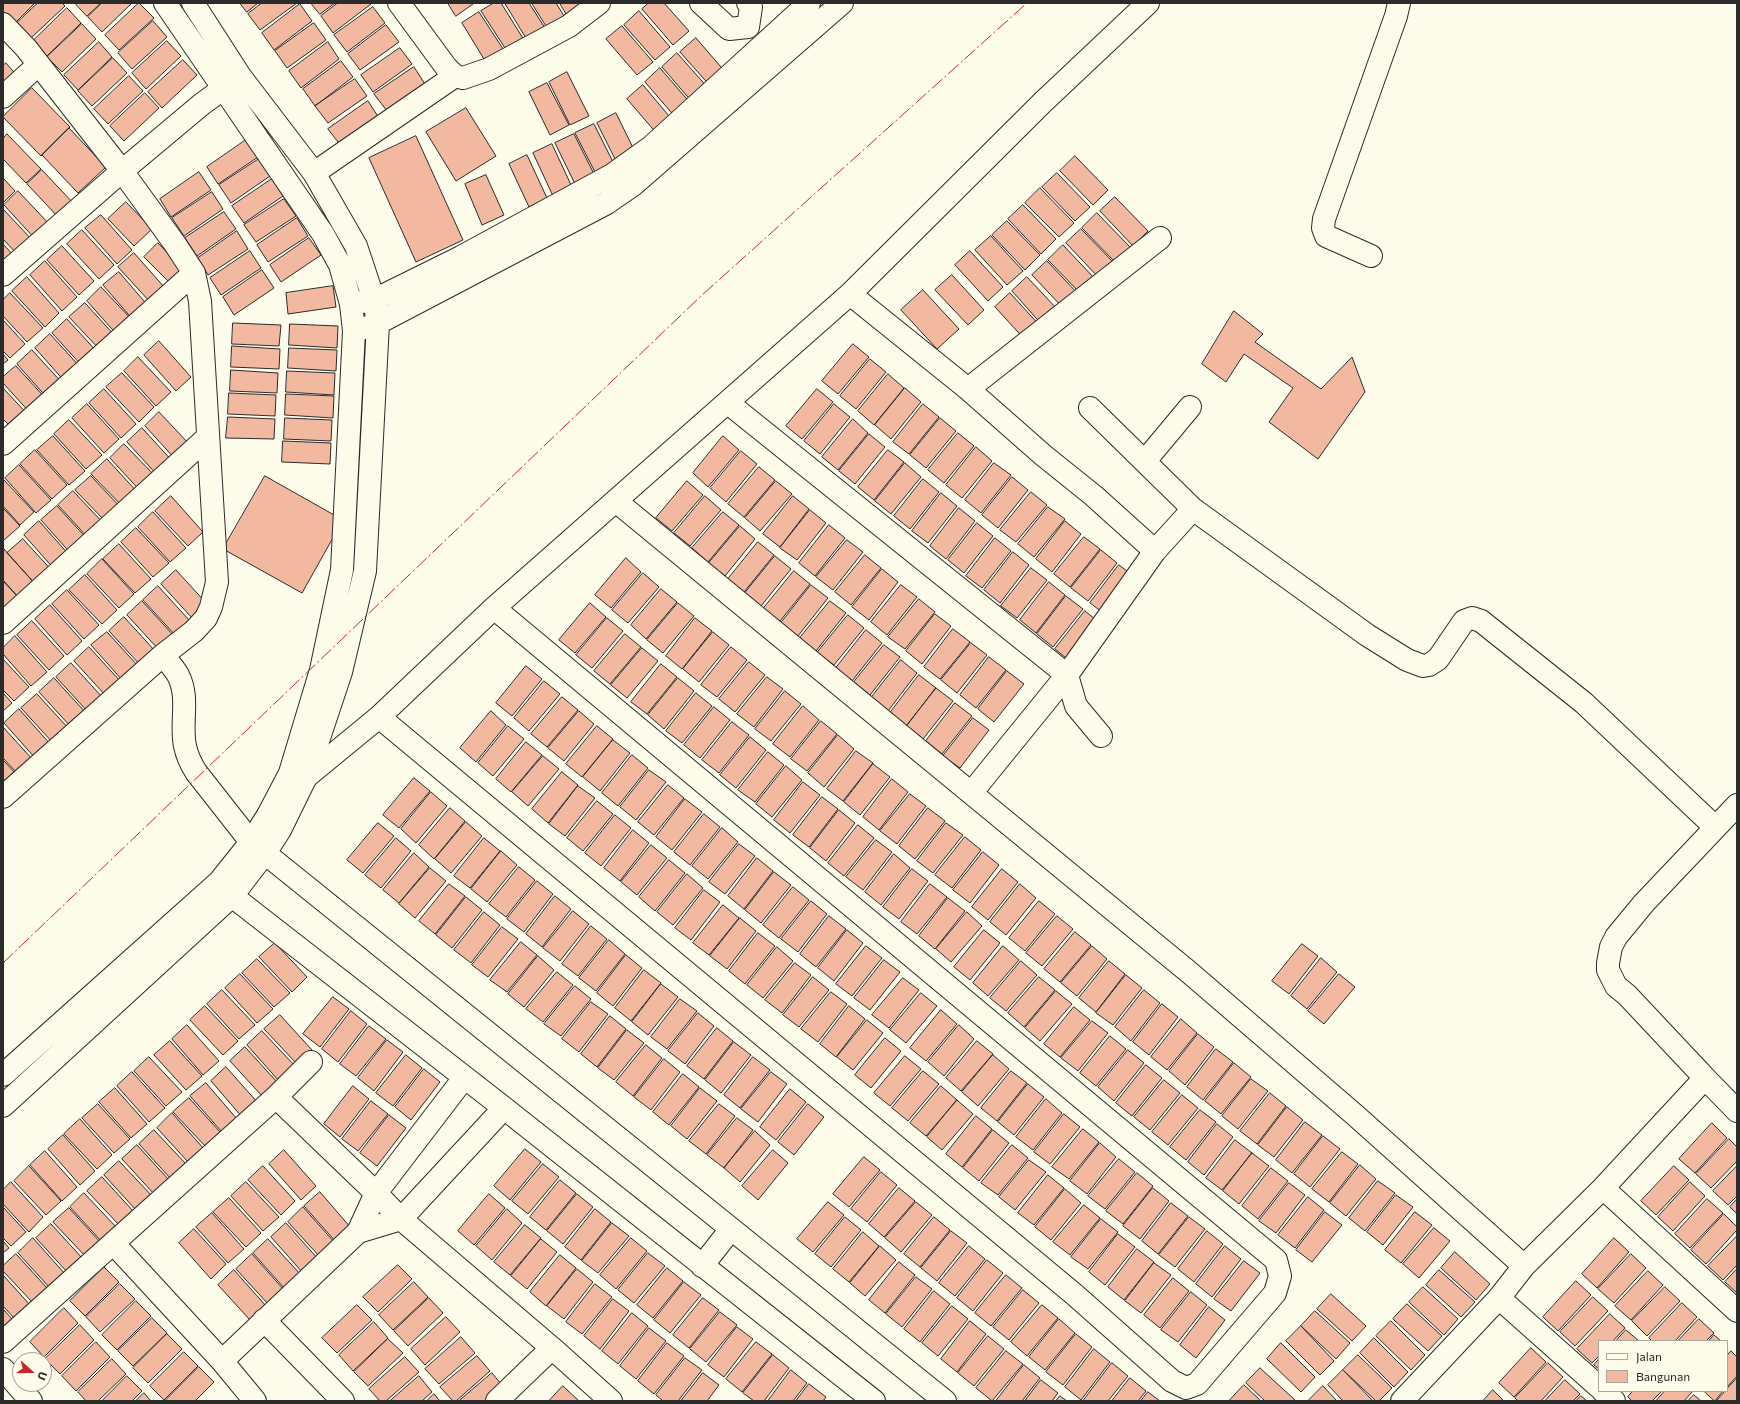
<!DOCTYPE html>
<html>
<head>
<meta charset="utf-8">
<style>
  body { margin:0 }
  #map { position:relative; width:1740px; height:1404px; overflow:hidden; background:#fdfbea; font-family:Commissioner,sans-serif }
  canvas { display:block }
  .frame { position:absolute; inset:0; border:4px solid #2b2b2b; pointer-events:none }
  .legend { position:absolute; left:1598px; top:1340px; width:130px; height:52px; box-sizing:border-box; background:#fdfbea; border:1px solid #a9a89e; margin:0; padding:5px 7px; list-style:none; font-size:12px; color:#2b2b2b }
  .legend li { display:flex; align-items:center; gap:8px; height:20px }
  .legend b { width:20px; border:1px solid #a9a89e }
  .north { position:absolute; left:12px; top:1352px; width:40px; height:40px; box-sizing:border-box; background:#fdfbea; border:1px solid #a9a89e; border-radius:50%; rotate:111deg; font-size:11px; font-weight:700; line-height:16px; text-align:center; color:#2b2b2b }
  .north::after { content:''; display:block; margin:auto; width:14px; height:18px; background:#c62828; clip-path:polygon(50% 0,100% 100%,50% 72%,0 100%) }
</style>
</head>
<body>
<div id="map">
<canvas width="1740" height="1404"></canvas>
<div class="frame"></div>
<ul class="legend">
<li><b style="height:5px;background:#fdfbea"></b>Jalan</li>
<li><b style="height:11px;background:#f2b8a0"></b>Bangunan</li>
</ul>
<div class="north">U</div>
</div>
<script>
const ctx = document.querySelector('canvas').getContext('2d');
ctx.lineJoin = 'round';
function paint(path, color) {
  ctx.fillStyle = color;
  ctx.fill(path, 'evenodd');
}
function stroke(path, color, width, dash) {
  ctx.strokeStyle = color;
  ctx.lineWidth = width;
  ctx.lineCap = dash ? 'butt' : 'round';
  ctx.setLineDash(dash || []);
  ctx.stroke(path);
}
const building = new Path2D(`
  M5,3h30l-20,20 -12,-12v-6z
  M38,3h24l3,3 -35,33 -14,-15z
  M75,3h26l-14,13z
  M102,3h30l-30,29 -14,-15z
  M139,3l15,15 -35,32 -14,-15z
  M240,3h18l-11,9z
  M262,3h35l-37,27 -12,-16z
  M311,3h24l-15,11z
  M338,3h33v1l-38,29 -12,-17z
  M448,3h25v1l-17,12z
  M494,3h7l23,37 -17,11 -26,-40z
  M505,3h24l16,25 -18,11z
  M532,3h24l8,13 -17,11z
  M560,3h24l-17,12z
  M649,3h15l25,28 -16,14 -31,-36z
  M300,4l12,17 -38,29 -12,-17z
  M373,7l12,16 -38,29 -13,-17z
  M67,8l14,15 -34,33 -15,-14z
  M639,11l31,36 -15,13 -31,-35z
  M479,12l26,40 -18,12 -25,-41z
  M153,21l14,16 -35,32 -14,-16z
  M314,23l12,17 -39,28 -12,-17z
  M82,24l14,15 -34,33 -15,-15z
  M386,25l13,17 -39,28 -12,-16z
  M622,26l31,36 -16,13 -31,-36z
  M696,38l31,36 -15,14 -32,-36z
  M167,41l14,15 -35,33 -14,-16z
  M99,42l13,15 -34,33 -14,-15z
  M328,42l11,17 -38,29 -12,-17z
  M400,48l12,16 -39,28 -12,-17z
  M677,53l32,36 -16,14 -31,-36z
  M113,58l14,15 -35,33 -14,-15z
  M183,60l14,15 -35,33 -14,-16z
  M341,61l12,16 -38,29 -12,-17z
  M6,63l14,16 -17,15v-28z
  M414,67l11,17 -38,27 -13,-17z
  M660,68l32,37 -16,13 -31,-36z
  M567,72l22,44 -19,9 -21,-43z
  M129,76l14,15 -35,33 -14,-15z
  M355,79l12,17 -39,27 -13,-17z
  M547,83l22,42 -19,10 -21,-43z
  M643,85l31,37 -16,13 -31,-36z
  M32,88l38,39 -29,29 -38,-39z
  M145,93l14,15 -35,33 -14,-15z
  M368,101l11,17 -38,28 -13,-17z
  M466,108l30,48 -40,25 -30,-49z
  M616,113l21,43 -19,9 -21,-42z
  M594,124l21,42 -18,10 -22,-43z
  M69,128l37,39 -28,26 -36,-38z
  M7,134l34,35 -15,14 -23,-24v-20z
  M574,134l21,42 -19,10 -21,-43z
  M416,136l47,104 -47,22 -47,-104z
  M246,140l12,17 -40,27 -11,-17z
  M552,144l20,43 -19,9 -20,-43z
  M527,155l20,43 -18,9 -20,-43z
  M1075,156l33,34 -15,15 -33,-34z
  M259,159l11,17 -39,27 -12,-18z
  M42,170l33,35 -15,14 -33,-35z
  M199,172l12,18 -40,27 -11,-18z
  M1057,173l33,34 -15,14 -33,-34z
  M486,175l18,40 -22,10 -17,-41z
  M3,178l12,13 -12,12z
  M272,179l11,17 -39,27 -12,-17z
  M1040,188l34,35 -15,14 -34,-34z
  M18,191l33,35 -15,14 -32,-35z
  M212,192l11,17 -39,27 -12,-18z
  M1115,197l33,34 -15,15 -33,-35z
  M284,199l12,17 -40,26 -12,-17z
  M126,202l26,27 -18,17 -26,-27z
  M1023,205l33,34 -15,15 -33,-35z
  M3,209l31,33 -15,14 -16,-17z
  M224,212l12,17 -39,27 -12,-18z
  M1097,213l33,34 -15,15 -33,-34z
  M101,215l31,35 -15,14 -32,-36z
  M297,218l11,18 -40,26 -11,-17z
  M1007,221l33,34 -15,15 -33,-35z
  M1081,229l33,34 -15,15 -33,-35z
  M82,230l32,35 -15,14 -32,-35z
  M237,231l11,18 -40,26 -10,-17z
  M991,236l32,35 -16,14 -32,-35z
  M309,238l12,17 -40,27 -11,-17z
  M158,243l26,27 -13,14 -27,-27z
  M3,244l12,13 -12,12z
  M1063,245l33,35 -15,14 -33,-34z
  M62,246l32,35 -15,14 -32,-35z
  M250,251l11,17 -40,27 -11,-17z
  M970,251l33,36 -15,14 -33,-36z
  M134,253l31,35 -15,14 -32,-35z
  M45,261l32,36 -15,14 -32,-36z
  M1047,261l33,35 -15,14 -33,-35z
  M262,270l12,18 -40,27 -11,-18z
  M119,272l31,36 -16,13 -31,-36z
  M952,275l32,35 -16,15 -33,-35z
  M27,277l32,36 -14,14 -33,-36z
  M1027,277l33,35 -16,15 -32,-36z
  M333,286l3,21 -48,7 -2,-21z
  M101,287l33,35 -15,15 -32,-36z
  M923,290l36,39 -22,20 -36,-39z
  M10,293l33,35 -16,14 -24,-26v-16z
  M1010,293l32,35 -15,14 -32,-35z
  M85,303l32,35 -15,14 -33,-35z
  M1234,311l29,23 -8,8 66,47 31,-32 13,35 -47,67 -49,-37 24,-34 -49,-34 -18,28 -24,-18z
  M67,319l32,35 -15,14 -32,-35z
  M3,320l22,24 -15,14 -7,-7z
  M233,323l48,2 -2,21 -47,-2z
  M290,324l48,2 -1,22 -48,-3z
  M50,334l32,35 -15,15 -32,-36z
  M159,341l32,36 -15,14 -32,-36z
  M853,344l16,13 -31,37 -16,-13z
  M232,346l48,3 -1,20 -48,-2z
  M289,348l48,2 -1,21 -48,-3z
  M32,350l32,35 -15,15 -32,-36z
  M3,354l5,6 -5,4z
  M138,357l33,35 -15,14 -32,-35z
  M870,359l16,13 -30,37 -16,-13z
  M16,366l32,35 -16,14 -29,-32v-6z
  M231,370l47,3 -1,20 -47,-2z
  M287,371l48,2 -1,22 -48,-3z
  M122,373l32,34 -15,15 -33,-35z
  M888,374l16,14 -30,37 -16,-14z
  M3,388l27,29 -15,14 -12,-12z
  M905,388l16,14 -30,37 -16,-14z
  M104,389l32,35 -15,14 -32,-35z
  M817,389l16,13 -31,37 -16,-13z
  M229,393l47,2 -1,21 -47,-2z
  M286,394l48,2 -1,22 -48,-3z
  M87,404l32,35 -15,14 -32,-35z
  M834,404l16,13 -30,37 -16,-13z
  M923,404l16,13 -30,37 -16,-12z
  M159,412l33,35 -15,14 -32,-35z
  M228,417l47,2 -1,20 -48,-1z
  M285,418l47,2 -1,21 -47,-2z
  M940,418l16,13 -30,37 -16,-13z
  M853,419l15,14 -30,37 -16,-13z
  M69,420l33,35 -16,14 -32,-35z
  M142,428l32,35 -15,14 -32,-35z
  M958,433l16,13 -30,37 -16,-13z
  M869,434l16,13 -30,37 -16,-13z
  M53,436l32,35 -16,14 -32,-35z
  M723,436l16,14 -31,37 -15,-14z
  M283,441l48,2 -1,21 -48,-2z
  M124,444l33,34 -15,15 -32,-35z
  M976,447l16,14 -30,37 -16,-13z
  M35,450l32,35 -15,14 -32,-35z
  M888,450l16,12 -30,38 -16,-13z
  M741,451l16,13 -31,38 -16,-14z
  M107,459l32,35 -15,14 -33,-34z
  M905,463l16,14 -30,37 -16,-13z
  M994,463l17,12 -30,38 -16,-13z
  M19,465l32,35 -15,13 -31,-35z
  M759,467l16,13 -31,37 -16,-13z
  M91,476l32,34 -15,14 -33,-34z
  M265,476l78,44 -41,73 -79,-44z
  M1012,477l16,13 -30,38 -16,-13z
  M3,479l31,33 -14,13 -17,-19z
  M923,479l16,13 -29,37 -16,-13z
  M687,481l16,14 -31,36 -16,-13z
  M776,481l16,13 -32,37 -15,-13z
  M73,491l33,35 -16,14 -32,-35z
  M1031,492l16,13 -31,37 -16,-12z
  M941,493l16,13 -29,37 -16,-12z
  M171,496l32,36 -15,14 -33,-35z
  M705,496l16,14 -31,36 -16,-13z
  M793,496l16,13 -29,38 -17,-13z
  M57,506l32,35 -16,15 -32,-36z
  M1048,507l17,12 -31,38 -16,-13z
  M3,508l17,18 -16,14 -1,-1z
  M959,508l16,13 -29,38 -16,-13z
  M810,510l16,13 -29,37 -17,-12z
  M153,512l33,36 -16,14 -32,-35z
  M723,512l16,13 -31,37 -16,-14z
  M39,521l32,36 -15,14 -32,-36z
  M1065,521l16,13 -29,38 -16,-13z
  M977,523l16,13 -29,37 -16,-13z
  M829,525l16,13 -30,38 -16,-13z
  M740,526l15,13 -30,37 -16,-13z
  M136,528l33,35 -16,14 -32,-35z
  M1084,537l16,12 -30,38 -16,-13z
  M995,538l16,13 -29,37 -16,-12z
  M23,539l32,35 -16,14 -32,-35z
  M847,540l16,12 -30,38 -17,-13z
  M758,542l16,13 -30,37 -16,-13z
  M119,544l32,35 -16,14 -32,-34z
  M4,549l32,36 -16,14 -17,-19z
  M1101,550l16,13 -29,38 -17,-13z
  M1013,552l16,13 -29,38 -16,-13z
  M865,555l16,13 -30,37 -16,-13z
  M775,556l16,13 -30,37 -16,-13z
  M626,558l15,14 -30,36 -16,-13z
  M102,559l32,35 -15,14 -32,-34z
  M1119,565l16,12 -29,38 -16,-12z
  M1031,568l16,12 -30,38 -16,-12z
  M882,569l16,13 -29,38 -17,-13z
  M176,570l32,35 -15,14 -32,-35z
  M794,571l16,13 -30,37 -17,-12z
  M643,573l16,14 -31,36 -16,-13z
  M85,575l32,35 -15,14 -33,-34z
  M3,581l16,17 -16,14z
  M1049,582l16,13 -29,38 -16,-13z
  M811,585l17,13 -30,38 -17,-13z
  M901,585l16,12 -30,38 -16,-13z
  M158,586l32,35 -15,14 -32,-35z
  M661,589l16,13 -31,37 -15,-14z
  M67,590l32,35 -15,14 -32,-35z
  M1066,596l17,13 -30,38 -16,-13z
  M919,599l16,13 -30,37 -17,-12z
  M142,601l32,35 -15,14 -32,-35z
  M830,601l16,12 -30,38 -16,-13z
  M590,603l16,14 -31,36 -16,-13z
  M678,603l16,13 -31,37 -16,-13z
  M50,605l32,36 -15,14 -32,-36z
  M1085,611l16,13 -30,38 -16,-13z
  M935,614l16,12 -29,38 -16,-13z
  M848,615l16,13 -30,37 -17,-12z
  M124,617l32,35 -15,14 -32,-35z
  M607,618l16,13 -31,37 -16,-13z
  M695,618l17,13 -30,38 -16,-13z
  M32,621l32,35 -15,14 -32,-35z
  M953,629l17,13 -30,37 -16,-12z
  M866,630l16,13 -30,38 -16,-13z
  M107,632l32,35 -16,14 -32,-36z
  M713,632l16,13 -30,37 -16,-13z
  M625,634l16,13 -31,37 -16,-13z
  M15,636l32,36 -16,14 -28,-32v-6z
  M971,643l16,12 -30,38 -16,-13z
  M884,645l16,12 -30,38 -16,-13z
  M89,647l32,35 -15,14 -32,-35z
  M731,647l16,13 -30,37 -16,-12z
  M642,648l16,13 -31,37 -16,-13z
  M989,657l17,13 -30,38 -16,-13z
  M3,659l26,28 -15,14 -11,-11z
  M901,660l16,13 -29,38 -17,-13z
  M749,662l16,13 -30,37 -16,-13z
  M71,663l32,35 -15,14 -32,-35z
  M661,664l16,13 -30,37 -16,-12z
  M526,666l16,13 -30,37 -16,-13z
  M1007,671l17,13 -30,38 -16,-13z
  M919,675l17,13 -30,38 -16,-13z
  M767,677l16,12 -29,38 -17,-13z
  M54,678l32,35 -15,14 -32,-35z
  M678,678l16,13 -30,38 -16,-14z
  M544,681l16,13 -31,37 -15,-13z
  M936,688l17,13 -30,38 -16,-13z
  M785,691l16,13 -30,37 -16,-12z
  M3,693l9,10 -9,8z
  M696,693l16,13 -30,37 -16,-12z
  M37,694l32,35 -16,14 -32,-35z
  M562,697l16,13 -31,37 -16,-13z
  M955,703l17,13 -30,38 -16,-13z
  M803,706l16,14 -29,37 -17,-13z
  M714,707l16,13 -30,38 -16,-13z
  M19,709l32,36 -15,14 -32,-36z
  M491,711l15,14 -30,37 -16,-14z
  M579,711l15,13 -30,37 -16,-13z
  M973,718l16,12 -29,38 -17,-12z
  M821,721l16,13 -30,37 -16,-12z
  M732,722l17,13 -30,38 -17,-13z
  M508,726l16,13 -31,37 -15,-13z
  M597,726l16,13 -31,38 -16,-13z
  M3,727l30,33 -15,14 -15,-16z
  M838,735l16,14 -30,38 -16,-14z
  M750,737l16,13 -30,38 -16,-13z
  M613,740l17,13 -30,38 -17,-14z
  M526,742l16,13 -31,37 -15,-13z
  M856,751l17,12 -30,38 -16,-12z
  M768,752l16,13 -29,37 -17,-12z
  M632,755l16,13 -30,38 -16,-13z
  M543,756l16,13 -31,37 -16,-14z
  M3,760l14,15 -14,13z
  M873,764l17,13 -30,38 -16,-13z
  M786,766l16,14 -30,37 -16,-13z
  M649,770l17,12 -30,38 -16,-13z
  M562,772l16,13 -30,38 -16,-14z
  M414,778l16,13 -31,37 -16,-13z
  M892,779l16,13 -29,38 -16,-13z
  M803,782l17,13 -30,38 -16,-13z
  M668,785l16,13 -30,37 -16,-13z
  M578,786l17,12 -30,38 -16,-12z
  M431,792l16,14 -31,37 -15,-14z
  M910,794l16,12 -29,38 -17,-13z
  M822,797l16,12 -29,38 -16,-12z
  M685,799l17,13 -30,38 -16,-13z
  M597,801l16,13 -30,37 -16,-13z
  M450,808l15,13 -31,38 -15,-14z
  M928,808l17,13 -30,38 -16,-13z
  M839,810l16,13 -29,38 -16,-13z
  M704,814l16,13 -30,38 -16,-13z
  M615,815l16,13 -30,38 -16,-13z
  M466,822l16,14 -31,37 -16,-14z
  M378,823l16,13 -31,37 -16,-13z
  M946,823l17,12 -30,38 -16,-12z
  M858,825l16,13 -30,38 -16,-13z
  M722,828l16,14 -30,37 -16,-13z
  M633,830l16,13 -29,38 -16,-13z
  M965,837l16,13 -29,38 -17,-13z
  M396,838l15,13 -30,37 -16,-13z
  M484,838l16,13 -30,37 -16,-12z
  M876,840l16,12 -29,38 -17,-13z
  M739,844l16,12 -30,38 -16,-12z
  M651,845l16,13 -30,37 -16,-13z
  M501,851l16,14 -30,37 -16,-13z
  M983,852l16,13 -29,38 -17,-13z
  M414,853l15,14 -30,36 -16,-13z
  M894,854l16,14 -29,37 -16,-13z
  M757,858l16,13 -29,38 -16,-13z
  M669,860l16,13 -30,38 -16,-14z
  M519,867l16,13 -29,37 -17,-13z
  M430,868l16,13 -31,37 -16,-14z
  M912,869l16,12 -29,38 -16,-12z
  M1002,869l16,13 -30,38 -16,-13z
  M774,872l17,13 -30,38 -16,-13z
  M687,874l16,14 -30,37 -16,-13z
  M537,881l16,13 -29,38 -17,-13z
  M449,884l16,12 -30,38 -16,-13z
  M930,884l17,13 -30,37 -16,-12z
  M1020,884l16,14 -30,37 -16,-13z
  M793,887l16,13 -30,38 -16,-13z
  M704,890l16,12 -29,38 -16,-12z
  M555,896l16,13 -29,38 -16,-13z
  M466,897l16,13 -30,38 -16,-13z
  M948,898l17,13 -30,38 -16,-13z
  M811,901l16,13 -29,38 -17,-13z
  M1039,901l16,13 -30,37 -16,-13z
  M723,905l16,13 -30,37 -16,-12z
  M573,911l16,13 -29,37 -17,-13z
  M484,912l16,13 -29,38 -17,-13z
  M967,912l15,14 -31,36 -15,-13z
  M829,916l17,13 -30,38 -16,-13z
  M1057,916l16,13 -31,37 -16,-13z
  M740,918l16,13 -29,38 -17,-13z
  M591,926l16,13 -29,37 -16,-12z
  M502,927l16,12 -30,38 -16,-12z
  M847,930l16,13 -29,38 -16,-13z
  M984,930l16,13 -30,37 -16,-13z
  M1075,932l16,13 -31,37 -16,-13z
  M758,933l17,13 -30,38 -16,-13z
  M609,940l16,14 -29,37 -17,-13z
  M521,942l16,13 -30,37 -17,-12z
  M275,943l32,34 -15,15 -33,-35z
  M1302,944l16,12 -29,38 -17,-13z
  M866,946l16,12 -30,38 -16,-12z
  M1003,946l16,14 -31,36 -15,-13z
  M1092,946l15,13 -30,37 -16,-13z
  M777,947l16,14 -30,37 -16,-13z
  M626,955l16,13 -29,38 -16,-13z
  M538,956l16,14 -30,37 -16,-13z
  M1321,958l16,14 -30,37 -16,-13z
  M257,959l33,34 -16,14 -32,-34z
  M884,960l16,12 -30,38 -16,-12z
  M1021,961l16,14 -31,36 -16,-13z
  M1109,961l16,13 -29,38 -17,-14z
  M795,963l16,12 -29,38 -17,-13z
  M644,970l17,13 -30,38 -16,-13z
  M557,972l16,13 -30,37 -17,-13z
  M240,974l33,35 -16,14 -32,-35z
  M1339,974l16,13 -31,37 -16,-13z
  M1126,975l16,13 -29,37 -17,-12z
  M813,977l16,13 -30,37 -16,-12z
  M1039,977l16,13 -31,37 -16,-14z
  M903,978l16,12 -30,38 -17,-13z
  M661,984l17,13 -30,38 -16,-13z
  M575,986l16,13 -30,37 -17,-12z
  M222,990l33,35 -16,14 -32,-35z
  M1144,990l16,13 -29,38 -16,-14z
  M1056,991l16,13 -32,37 -15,-13z
  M831,992l16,12 -29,38 -17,-13z
  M921,993l16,13 -31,37 -16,-13z
  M333,997l16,12 -29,38 -17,-13z
  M680,999l17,12 -30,38 -16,-12z
  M591,1002l17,12 -29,38 -17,-13z
  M1162,1004l16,13 -29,38 -16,-13z
  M205,1006l33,35 -15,14 -33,-35z
  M849,1006l16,13 -29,38 -16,-13z
  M1074,1007l16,13 -30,37 -16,-13z
  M941,1010l16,14 -31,37 -16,-13z
  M351,1011l16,13 -29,38 -16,-13z
  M698,1013l16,13 -29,38 -17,-13z
  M280,1015l32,35 -15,14 -33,-35z
  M610,1016l16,13 -29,38 -16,-13z
  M1181,1019l16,14 -30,37 -16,-13z
  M867,1020l16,13 -30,37 -16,-13z
  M1092,1021l16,12 -30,38 -17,-13z
  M187,1025l32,36 -16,14 -31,-36z
  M959,1025l15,14 -30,37 -16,-14z
  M369,1026l17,13 -30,37 -16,-12z
  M717,1028l16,13 -29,38 -17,-13z
  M627,1030l17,13 -30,37 -16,-12z
  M262,1031l33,35 -16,15 -32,-36z
  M1198,1034l16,13 -29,38 -16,-14z
  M1110,1036l16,13 -30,37 -16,-13z
  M885,1038l16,13 -30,37 -16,-13z
  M387,1040l16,12 -29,39 -16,-13z
  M170,1041l32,35 -16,14 -32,-35z
  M977,1041l16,13 -32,37 -15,-13z
  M734,1042l17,13 -30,38 -16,-13z
  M646,1045l16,13 -29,38 -17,-14z
  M245,1047l32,35 -15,14 -32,-35z
  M1216,1049l17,13 -30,38 -16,-13z
  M1128,1050l16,13 -30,38 -16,-14z
  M406,1055l16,13 -29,38 -17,-13z
  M993,1055l16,14 -31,37 -16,-14z
  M905,1056l16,13 -31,37 -16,-13z
  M149,1057l33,35 -16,14 -32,-35z
  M753,1057l17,13 -30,38 -16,-13z
  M664,1059l16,13 -29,38 -17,-13z
  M1234,1063l17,14 -30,37 -16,-13z
  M1146,1065l16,13 -30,38 -16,-13z
  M226,1067l32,36 -16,14 -31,-36z
  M424,1069l16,13 -29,38 -16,-13z
  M923,1071l16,13 -31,37 -16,-13z
  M1011,1071l16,12 -30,38 -16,-13z
  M132,1072l33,36 -16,14 -32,-36z
  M771,1072l16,12 -29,38 -17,-13z
  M683,1074l16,13 -30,38 -16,-13z
  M1251,1079l17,12 -30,38 -16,-13z
  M1164,1080l16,13 -30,37 -16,-13z
  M206,1083l31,36 -15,13 -32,-36z
  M1028,1084l16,13 -30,38 -16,-13z
  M353,1086l16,13 -29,38 -16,-13z
  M941,1086l16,14 -31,36 -16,-13z
  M115,1088l32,36 -16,14 -32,-36z
  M700,1088l17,13 -30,38 -16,-13z
  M790,1089l16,13 -30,38 -16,-13z
  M1270,1093l16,13 -29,38 -17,-13z
  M1182,1095l16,13 -30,37 -16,-13z
  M189,1098l32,35 -15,14 -33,-35z
  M1046,1099l16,14 -29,37 -17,-13z
  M957,1100l16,14 -31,36 -15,-13z
  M371,1101l17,13 -30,37 -16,-12z
  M98,1104l32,35 -16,14 -32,-35z
  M719,1104l16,12 -29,38 -17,-13z
  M808,1104l16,13 -30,38 -16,-13z
  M1287,1107l16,13 -29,37 -16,-12z
  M1200,1110l16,12 -30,38 -16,-13z
  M172,1113l32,36 -15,14 -32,-35z
  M1064,1114l16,13 -30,37 -16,-12z
  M389,1115l17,13 -29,38 -17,-13z
  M976,1116l16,13 -30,38 -16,-13z
  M737,1118l16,12 -29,38 -17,-13z
  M80,1119l32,36 -15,14 -33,-35z
  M1305,1122l17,13 -30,38 -16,-13z
  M1712,1123l15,15 -32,35 -16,-14z
  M1217,1124l16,13 -29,38 -16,-13z
  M1083,1129l16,13 -30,37 -17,-12z
  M154,1130l33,35 -16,14 -32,-35z
  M993,1130l16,13 -30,38 -16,-13z
  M755,1131l15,14 -30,37 -16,-14z
  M63,1135l32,36 -15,14 -32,-36z
  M1323,1136l17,13 -30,38 -16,-13z
  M1729,1139l8,8v14l-26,27 -15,-14z
  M1235,1140l17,13 -30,37 -16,-12z
  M1100,1143l16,14 -29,37 -17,-13z
  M137,1145l32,35 -15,14 -32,-35z
  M1012,1145l16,13 -30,37 -17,-12z
  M525,1149l16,13 -31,38 -16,-14z
  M284,1150l32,36 -15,14 -32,-36z
  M773,1150l15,13 -30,37 -16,-14z
  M45,1151l32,36 -15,14 -32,-36z
  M1342,1152l16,12 -29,38 -17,-13z
  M1252,1153l17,13 -30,38 -16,-13z
  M864,1157l16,13 -31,37 -16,-13z
  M1119,1159l16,13 -30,37 -17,-13z
  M1029,1160l17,12 -31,38 -16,-13z
  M119,1161l33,35 -16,14 -32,-35z
  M543,1164l16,13 -31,37 -16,-13z
  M1360,1165l16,14 -30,37 -16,-13z
  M29,1166l32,35 -15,14 -32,-34z
  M263,1166l32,35 -14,14 -33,-35z
  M1674,1166l15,14 -33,35 -15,-14z
  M1737,1166v30l-9,9 -15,-14z
  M1271,1168l17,13 -30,38 -16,-13z
  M881,1172l16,13 -30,37 -16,-13z
  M1137,1173l16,13 -30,38 -17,-13z
  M1048,1175l16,13 -30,37 -16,-12z
  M102,1177l32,35 -14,14 -33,-35z
  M560,1180l16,13 -30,37 -16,-13z
  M1378,1181l17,12 -30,38 -16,-13z
  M11,1182l32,35 -14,15 -26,-28v-14z
  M246,1182l33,35 -16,14 -32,-35z
  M1690,1182l15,14 -32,35 -15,-14z
  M1289,1183l16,12 -29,38 -17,-12z
  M899,1188l16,13 -31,36 -15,-13z
  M1153,1188l16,13 -29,38 -17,-13z
  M1065,1189l16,14 -30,37 -16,-13z
  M320,1192l31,36 -15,14 -32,-36z
  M84,1193l33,35 -15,14 -32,-35z
  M489,1194l16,14 -31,37 -16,-14z
  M577,1194l16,13 -30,37 -16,-13z
  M1396,1195l17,12 -30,38 -16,-13z
  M1308,1197l16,13 -29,38 -17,-13z
  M229,1198l32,35 -15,14 -33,-35z
  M1707,1199l16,14 -33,35 -15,-14z
  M1737,1199v15l-7,-7z
  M828,1202l16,13 -31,37 -16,-13z
  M916,1202l16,13 -31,37 -16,-14z
  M1171,1203l17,13 -30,38 -16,-13z
  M1084,1205l16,13 -30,37 -17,-13z
  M3,1207l23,25 -15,14 -8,-8z
  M303,1207l32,36 -15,14 -32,-35z
  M69,1208l32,35 -15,14 -33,-35z
  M507,1209l15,14 -30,37 -16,-14z
  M595,1209l16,13 -30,38 -16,-13z
  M1325,1212l17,13 -30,37 -16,-12z
  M1415,1212l17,13 -31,38 -16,-13z
  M212,1213l32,36 -16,14 -32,-36z
  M1724,1214l13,13v3l-31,34 -15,-14z
  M845,1217l16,13 -30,37 -16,-13z
  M934,1217l16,13 -30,37 -16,-13z
  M1189,1217l16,12 -30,38 -16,-12z
  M1101,1219l17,13 -30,37 -17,-12z
  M286,1223l32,36 -15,14 -32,-36z
  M612,1223l17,13 -31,37 -16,-12z
  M51,1224l32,35 -15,14 -32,-35z
  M525,1225l16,13 -31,37 -16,-13z
  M1434,1228l16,13 -31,37 -16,-14z
  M194,1229l32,35 -15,15 -32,-36z
  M951,1231l16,12 -30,38 -16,-13z
  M1207,1231l16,13 -29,38 -16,-13z
  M863,1232l16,14 -30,36 -16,-13z
  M1118,1234l17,13 -30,38 -16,-13z
  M1737,1236v29l-14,15 -15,-14z
  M33,1238l32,36 -15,14 -32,-35z
  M631,1238l16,13 -31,38 -16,-14z
  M1614,1238l15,14 -32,36 -15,-14z
  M268,1239l33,36 -16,14 -32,-36z
  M541,1239l16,13 -30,37 -16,-13z
  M3,1241l6,7 -6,5z
  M880,1246l16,14 -31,36 -15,-13z
  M969,1246l16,13 -30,37 -16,-13z
  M1225,1246l16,13 -29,38 -16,-13z
  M1137,1249l17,13 -30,38 -16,-13z
  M1455,1252l35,32 -14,16 -35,-32z
  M648,1253l17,13 -31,37 -16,-13z
  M16,1254l32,35 -15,14 -30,-32v-5z
  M252,1254l32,36 -16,14 -32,-35z
  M1631,1254l15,14 -32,35 -16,-14z
  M560,1255l16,13 -30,38 -16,-14z
  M987,1260l16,13 -30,38 -16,-13z
  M1244,1261l16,12 -29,38 -17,-12z
  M899,1262l16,13 -30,38 -16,-13z
  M1154,1263l17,12 -30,38 -16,-12z
  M398,1265l14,14 -34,33 -15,-15z
  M104,1267l15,15 -34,34 -15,-15z
  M667,1268l16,13 -30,37 -16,-13z
  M577,1269l16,13 -29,37 -17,-13z
  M1737,1269v24l-12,-11z
  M234,1270l32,36 -16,14 -32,-35z
  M1439,1270l36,32 -14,15 -35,-32z
  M1648,1271l15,14 -32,35 -16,-14z
  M3,1275l27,30 -15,14 -12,-13z
  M1006,1275l16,13 -31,38 -16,-13z
  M916,1277l16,12 -30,38 -16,-13z
  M1173,1278l16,13 -29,37 -16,-13z
  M1576,1281l15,14 -33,36 -15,-14z
  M414,1282l14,15 -35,33 -14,-15z
  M684,1282l17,13 -31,38 -16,-13z
  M120,1284l15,15 -35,33 -14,-15z
  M595,1284l17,13 -30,37 -16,-12z
  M1423,1287l35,32 -14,16 -35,-33z
  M1665,1287l15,14 -33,35 -15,-15z
  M1023,1290l16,13 -30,37 -16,-13z
  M934,1291l16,13 -30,38 -16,-13z
  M1191,1292l16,13 -29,37 -17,-12z
  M1331,1294l35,32 -14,15 -35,-32z
  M1593,1297l15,14 -33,35 -15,-14z
  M429,1298l14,15 -35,33 -14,-15z
  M703,1298l16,12 -30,38 -16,-13z
  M613,1299l16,12 -29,38 -16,-13z
  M136,1301l15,15 -34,34 -15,-15z
  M1682,1303l15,14 -22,24h-23l-3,-3z
  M1407,1304l35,32 -14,15 -35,-32z
  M357,1305l15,15 -35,33 -15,-15z
  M1042,1305l16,13 -31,38 -16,-14z
  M952,1306l16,13 -30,37 -16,-13z
  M1209,1307l16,13 -29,38 -16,-13z
  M64,1308l14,15 -34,34 -14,-15z
  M3,1309l10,11 -10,10z
  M1315,1311l35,32 -14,16 -35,-33z
  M720,1312l17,13 -31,37 -16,-13z
  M632,1313l16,13 -30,38 -16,-13z
  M1610,1314l15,14 -12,13h-14v15l-7,7 -15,-14z
  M446,1317l14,15 -35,33 -14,-16z
  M152,1318l15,15 -34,33 -15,-15z
  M1059,1319l16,14 -30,37 -16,-13z
  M1699,1319l15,14 -8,8h-28z
  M970,1321l16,13 -29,38 -16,-13z
  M1391,1321l34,34 -14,15 -35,-34z
  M374,1322l14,16 -35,33 -14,-16z
  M80,1325l14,15 -34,34 -15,-15z
  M1301,1326l33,35 -14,14 -34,-34z
  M737,1327l16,12 -29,38 -16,-12z
  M649,1328l17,13 -30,38 -16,-13z
  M1626,1330l13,11h-23z
  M167,1334l15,15 -34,34 -15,-15z
  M1076,1334l16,13 -29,38 -17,-13z
  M1714,1335l7,6h-12z
  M988,1336l16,13 -30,37 -16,-13z
  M461,1337l14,16 -36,31 -14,-15z
  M1374,1338l34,34 -14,15 -34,-34z
  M388,1339l15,14 -35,33 -14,-14z
  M96,1342l14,15 -34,34 -14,-15z
  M756,1342l16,12 -30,38 -16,-13z
  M667,1343l17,13 -30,38 -16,-13z
  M1281,1343l34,34 -14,15 -34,-33z
  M1531,1348l15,14 -32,35 -15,-14z
  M1094,1349l16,13 -29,38 -16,-13z
  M1006,1351l17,13 -31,37 -16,-13z
  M1731,1351l6,6v19l-10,11v-31z
  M184,1352l14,14 -34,34 -14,-14z
  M773,1355l16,13 -25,33h-10l-11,-8z
  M1358,1355l34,33 -13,13h-3l-33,-31z
  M477,1356l13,15 -34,30h-3l-13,-14z
  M405,1357l14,15 -33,29h-6l-11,-12z
  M685,1358l17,12 -24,31h-15l-7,-6z
  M112,1359l14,15 -28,27h-12l-8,-9z
  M1599,1359v10l-5,-4z
  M1112,1363l16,13 -20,25h-25z
  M1548,1363l15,14 -22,24h-23l-3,-3z
  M1024,1365l16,13 -18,23h-26z
  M199,1367l15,15 -19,19h-30z
  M1260,1368l35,32v1h-30l-19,-18z
  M791,1370l16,13 -14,18h-25z
  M1343,1370l30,31h-30l-15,-16z
  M492,1373l13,16 -14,12h-32z
  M703,1373l16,12 -12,16h-26z
  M127,1376l15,15 -10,10h-30z
  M419,1376l13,16 -10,9h-32z
  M1130,1378l16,13 -8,10h-26z
  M1737,1378v23h-21l9,-10h2v-2z
  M1041,1380l17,13 -6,8h-27z
  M1565,1380l15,14 -7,7h-28z
  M809,1384l17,13 -3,4h-27z
  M1244,1385l17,16h-32z
  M563,1386l16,15h-30z
  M1323,1386l14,15h-29z
  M1493,1390l11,11h-21z
  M1633,1391h29l-10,10h-20l-4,-4z
  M1665,1391h25l2,1 -8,9h-28z
  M1704,1391h19l-8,10z
  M1148,1392l12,9h-19z
  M144,1393l7,8h-15z
  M434,1394l6,7h-13z
  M1694,1395l7,6h-13z
  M1060,1396l7,5h-11z
  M1581,1396l6,5h-11z`);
const minor = new Path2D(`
  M165,3l158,231 17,31 11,39
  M193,3l47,73 74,97 42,73 18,54
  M399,3l47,64 9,9 8,2 26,-9 80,-43 30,-23
  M701,3l28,26 19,-2
  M748,3l3,4 -3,20
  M3,24l23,24 96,123 53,73 19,29 6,28 17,281 -6,25 -5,11 -12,13 -31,24 -160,142
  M3,97l35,-32
  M314,173l141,-97
  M1371,256l-45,-20 -3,-8 1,-9 72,-203 3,-13
  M3,275l119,-104 80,-67 33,-24
  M850,294l118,95 75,66 51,41 61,55
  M968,389l192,-151
  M728,403l339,272 9,31 25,30
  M1090,408l103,101 174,126 40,25 16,6 6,-1 9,-6 26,-38 8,-3 9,3 103,82 131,124
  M3,444l191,-171
  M1145,461l45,-54
  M617,502l573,471 165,142 169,151
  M3,623l205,-186
  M163,655c5,7 11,13 15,20 12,23 2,48 7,71 2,10 6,18 11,26l55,70 694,559
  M379,717l696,578 97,86 14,7 11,-4 78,-91 5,-17 -4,-16 -782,-652
  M296,774l10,3 73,-60 115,-109 356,-314 193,-192 105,-99
  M972,792l95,-117 88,-124 38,-42
  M220,883l12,13 272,212 370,293
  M1705,1078l-78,-83 -11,-9 -8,-16v-7l3,-16 5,-10 28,-34 93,-98
  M276,1097l100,96 25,26 151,129 59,53
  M1603,1188l134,123
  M358,1232l43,-13 103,-111
  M113,1243l109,118 33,40
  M702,1266l29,-37
  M1499,1298l100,89
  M264,1320l79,81
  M3,1342l273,-245 35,-35
  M222,1361l136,-129 18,-39 88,-115
  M3,1369l28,32
  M1603,1391l11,10
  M497,1401l55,-53
  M1402,1401l97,-103 25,-32 79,-78 102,-110 32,33`);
const tertiary = new Path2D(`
  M365,328l13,-5 229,-120 26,-18 209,-182
  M3,1075l216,-193 32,-40 17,-27 22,-42 31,-103 21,-100 12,-239 -3,-27 23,-4 87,-43 151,-82 39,-28 158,-144
  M3,1106l229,-210 33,-43 15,-23 26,-53 35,-105 24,-101 13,-248 -4,-23`);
const power = new Path2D(`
  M3,963l698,-667 326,-293`);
paint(building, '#f2b8a0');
stroke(building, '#2b2b2b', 1);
stroke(minor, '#2b2b2b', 24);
stroke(tertiary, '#2b2b2b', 24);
stroke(minor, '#fdfbea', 22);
stroke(tertiary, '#fdfbea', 22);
stroke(power, '#c62828', 1, [14, 3, 2, 3]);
</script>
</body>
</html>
